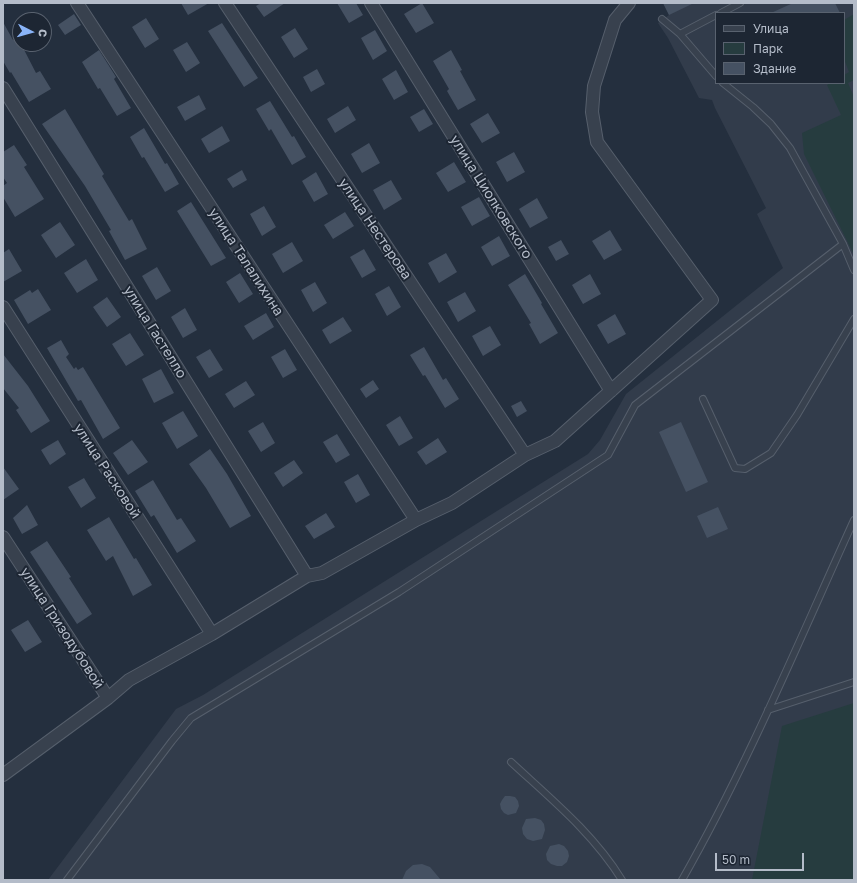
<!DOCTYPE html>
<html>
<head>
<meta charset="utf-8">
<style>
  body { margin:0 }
  #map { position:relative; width:857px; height:883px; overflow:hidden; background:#242f3e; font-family:"Golos Text",sans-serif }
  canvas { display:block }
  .frame { position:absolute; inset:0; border:4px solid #b4bcc9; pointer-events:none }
  .legend { position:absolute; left:715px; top:12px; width:130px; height:72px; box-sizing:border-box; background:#1d2633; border:1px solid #59626f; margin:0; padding:5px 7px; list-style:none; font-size:12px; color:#b4bcc9 }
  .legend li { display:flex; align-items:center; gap:8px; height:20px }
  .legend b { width:20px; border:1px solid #59626f }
  .north { position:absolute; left:12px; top:12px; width:40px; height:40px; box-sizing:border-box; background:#1d2633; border:1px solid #59626f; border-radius:50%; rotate:96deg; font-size:11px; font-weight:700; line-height:16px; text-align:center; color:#b4bcc9 }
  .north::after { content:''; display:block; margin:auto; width:14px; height:18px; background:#8ab4f8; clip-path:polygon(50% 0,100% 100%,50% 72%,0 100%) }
  .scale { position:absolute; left:715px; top:853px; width:89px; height:18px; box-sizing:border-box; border:2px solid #b4bcc9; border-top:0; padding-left:5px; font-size:12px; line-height:14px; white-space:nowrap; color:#b4bcc9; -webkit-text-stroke:3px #1d2633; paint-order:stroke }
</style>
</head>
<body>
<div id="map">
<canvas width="857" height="883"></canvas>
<div class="frame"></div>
<ul class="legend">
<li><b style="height:5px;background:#38414e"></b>Улица</li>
<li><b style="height:11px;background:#263c3f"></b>Парк</li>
<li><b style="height:11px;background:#455162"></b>Здание</li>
</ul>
<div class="north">С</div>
<div class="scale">50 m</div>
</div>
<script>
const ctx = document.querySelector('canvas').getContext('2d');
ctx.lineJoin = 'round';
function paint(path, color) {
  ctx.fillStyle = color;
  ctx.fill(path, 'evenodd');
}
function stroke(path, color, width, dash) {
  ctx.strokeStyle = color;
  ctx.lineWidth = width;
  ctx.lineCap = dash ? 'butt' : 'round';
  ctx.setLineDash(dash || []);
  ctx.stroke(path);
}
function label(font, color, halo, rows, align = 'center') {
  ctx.font = font + ' "Golos Text",sans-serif';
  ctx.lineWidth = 4;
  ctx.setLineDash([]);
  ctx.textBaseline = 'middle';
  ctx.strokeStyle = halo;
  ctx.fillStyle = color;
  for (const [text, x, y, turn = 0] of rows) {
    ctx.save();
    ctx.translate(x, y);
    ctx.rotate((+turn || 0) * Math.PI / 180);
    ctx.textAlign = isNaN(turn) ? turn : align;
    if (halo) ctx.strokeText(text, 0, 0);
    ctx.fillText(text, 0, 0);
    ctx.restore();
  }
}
const airport = new Path2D(`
  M663,3h191v877h-806l128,-171 27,-14 385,-241 12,-14 26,-46 157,-126 -26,-54 9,-6 -51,-100 -3,-8 -13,-2 -31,-60 -10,-15 11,-8zM716,13h128v70h-128z`);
const green = new Path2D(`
  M854,14v66l-6,3 6,14v158l-50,-101 -2,-21 39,-18 -14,-30 3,-2h14v-8l5,-3 -5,-13v-39z
  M854,703v177h-102l30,-154z`);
const building = new Path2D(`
  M181,3h28l-21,12z
  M261,3h24l-21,14 -8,-11z
  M337,3h19l7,12 -14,8z
  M422,3l12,20 -18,10 -12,-19z
  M663,3h31l-25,12z
  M793,3h42l5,10h-69z
  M74,14l7,11 -16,10 -7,-10z
  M146,18l13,21 -14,9 -13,-21z
  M3,22l10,18 5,-2 18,35 4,-2 11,18 -22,13 -18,-30 -1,1 -7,-12z
  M222,23l36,55 -14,9 -36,-56z
  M295,28l13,21 -14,9 -13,-21z
  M375,30l12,21 -14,9 -12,-22z
  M187,42l13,21 -14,9 -13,-22z
  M99,50l17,27 -2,2 17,29 -14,8 -17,-28 -2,1 -16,-27z
  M451,50l11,20 -2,1 16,29 -18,10 -11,-19 2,-2 -16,-28z
  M317,69l8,15 -14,8 -8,-15z
  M396,70l12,22 -14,8 -12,-21z
  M199,95l7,14 -21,12 -8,-14z
  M270,101l22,36 2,-1 12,21 -14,8 -21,-36 -2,2 -13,-22z
  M348,106l8,14 -21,13 -8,-14z
  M65,109l39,65 -2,2 27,45 3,-2 15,30 -22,11 -16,-29 2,-1 -26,-44 -43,-62z
  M424,109l9,15 -14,8 -9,-15z
  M488,113l12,20 -18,10 -12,-19z
  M222,126l8,15 -21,12 -8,-14z
  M144,128l21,36 2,-1 12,21 -14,8 -21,-35 -2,1 -12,-21z
  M369,143l11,20 -18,10 -11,-19z
  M14,145l13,20 -3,2 20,32 -29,18 -12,-20v-11l4,-3 -4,-6v-25z
  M514,152l11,20 -18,10 -11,-20z
  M454,162l12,20 -18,10 -12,-19z
  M242,170l5,10 -14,8 -6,-9z
  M316,172l12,22 -14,8 -12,-21z
  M391,180l11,19 -18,11 -11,-20z
  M479,197l11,19 -18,10 -11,-19z
  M537,198l11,20 -18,10 -11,-19z
  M191,202l35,56 -15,8 -34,-55z
  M264,206l12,21 -14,9 -12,-22z
  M345,212l9,14 -21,13 -9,-14z
  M60,222l15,23 -19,13 -15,-23z
  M610,230l12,20 -18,10 -12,-19z
  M499,236l11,20 -18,10 -11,-19z
  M561,240l8,14 -13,7 -8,-14z
  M292,242l11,19 -20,12 -11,-19z
  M9,249l13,22 -19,11v-29z
  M364,249l12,21 -14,8 -12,-21z
  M446,253l11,19 -18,11 -11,-20z
  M86,259l12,21 -21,13 -13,-20z
  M157,267l14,24 -15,9 -14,-24z
  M240,273l13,21 -14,9 -13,-21z
  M525,274l17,29 -1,1 17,29 -18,11 -11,-20 2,-1 -23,-38z
  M590,274l11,20 -18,10 -11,-19z
  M315,282l12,21 -14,9 -12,-22z
  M389,286l12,21 -14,9 -12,-22z
  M38,289l13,21 -23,14 -14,-24 16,-10 2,3z
  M465,292l11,19 -18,11 -11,-20z
  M107,297l14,20 -14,10 -14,-20z
  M185,308l12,22 -14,8 -12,-21z
  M266,313l8,14 -21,13 -9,-14z
  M615,314l11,20 -18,10 -11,-19z
  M343,317l9,14 -22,13 -8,-14z
  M490,326l11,19 -18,11 -11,-20z
  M130,333l14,22 -18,11 -14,-22z
  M61,340l8,14 -3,3 8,12 2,-2 2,3 5,-3 37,61 -17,11 -22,-39 -3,1 -31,-53z
  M424,347l19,33 3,-2 13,21 -14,9 -20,-33 -2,1 -13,-21z
  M210,349l13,21 -14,8 -13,-21z
  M285,349l12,21 -14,8 -12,-21z
  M3,354l25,32 22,35 -19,12 -15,-23 3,-2 -16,-20z
  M161,369l13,24 -20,10 -12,-24z
  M373,380l6,9 -13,9 -6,-9z
  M246,381l9,14 -21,13 -9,-14z
  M521,401l6,10 -10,6 -6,-11z
  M183,411l15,25 -21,13 -15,-26z
  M400,416l13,22 -14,8 -13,-21z
  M263,422l12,21 -14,9 -13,-21z
  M681,422l27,60 -22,10 -27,-60z
  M337,434l13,21 -14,8 -13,-21z
  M438,438l9,14 -21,13 -9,-13z
  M58,440l8,14 -16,11 -9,-15z
  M132,440l16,22 -20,13 -15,-22z
  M210,449l17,25 24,42 -21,12 -24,-40 -17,-24z
  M294,460l9,13 -20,14 -9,-14z
  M3,467l16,22 -16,11z
  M358,474l12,21 -14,8 -12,-21z
  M84,478l12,20 -15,10 -13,-21z
  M153,480l24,40 4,-2 15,23 -19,12 -23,-38 -3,2 -16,-26z
  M27,505l11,20 -16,9 -9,-16z
  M718,507l10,22 -21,9 -10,-22z
  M326,513l9,14 -21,12 -9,-13z
  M109,517l25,42 2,-1 16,27 -19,11 -20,-40 -7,5 -19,-31z
  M47,541l24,36 -2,1 23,36 -15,10 -47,-72z
  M28,620l14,22 -17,10 -14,-22z
  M505,796h5l5,1 3,4 1,5 -3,7 -8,2 -4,-2 -3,-4 -1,-5 2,-4z
  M535,818l6,2 3,4 1,6 -3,9 -9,2 -6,-2 -4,-5 -1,-6 4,-9z
  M559,844l5,2 4,5 1,5 -2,6 -5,4h-5l-6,-2 -4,-4 -1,-6 4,-8z
  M422,864l8,3 11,13h-39l4,-9 7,-6z`);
const lane = new Path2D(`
  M721,13l19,-10
  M662,19l18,15 36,42
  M680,34l36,-19
  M723,83l30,24 18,17 19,24 53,96 11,26
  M703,399l32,69 10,1 26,-16 26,-38 57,-96
  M768,710l86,-28
  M511,762c40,37 82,71 111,118
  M67,880l105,-139 19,-23 208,-126 209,-137 27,-50 208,-161
  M682,880c66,-116 117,-239 172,-360`);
const street = new Path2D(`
  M77,3l339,517
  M225,3l300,452
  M371,3l240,388
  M3,88l304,488
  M3,307l209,327
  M3,537l105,161
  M3,775l105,-77 21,-18 83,-46 95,-58 15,-3 94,-53 36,-17 73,-48 30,-14 157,-141 -115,-158 -5,-30 2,-26 21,-66 14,-17`);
const streetNames = [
  ["улица Циолковского",491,197,58],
  ["улица Нестерова",375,229,56],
  ["улица Талалихина",246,262,57],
  ["улица Гастелло",155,332,58],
  ["улица Расковой",107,471,57],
  ["улица Гризодубовой",62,628,57]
];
paint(airport, '#323c4b');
paint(green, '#263c3f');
paint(building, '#455162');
stroke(lane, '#565f6c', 8);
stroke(street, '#565f6c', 14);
stroke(lane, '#38414e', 6);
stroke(street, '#38414e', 12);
label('14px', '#b4bcc9', '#1d2633', streetNames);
</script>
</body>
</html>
